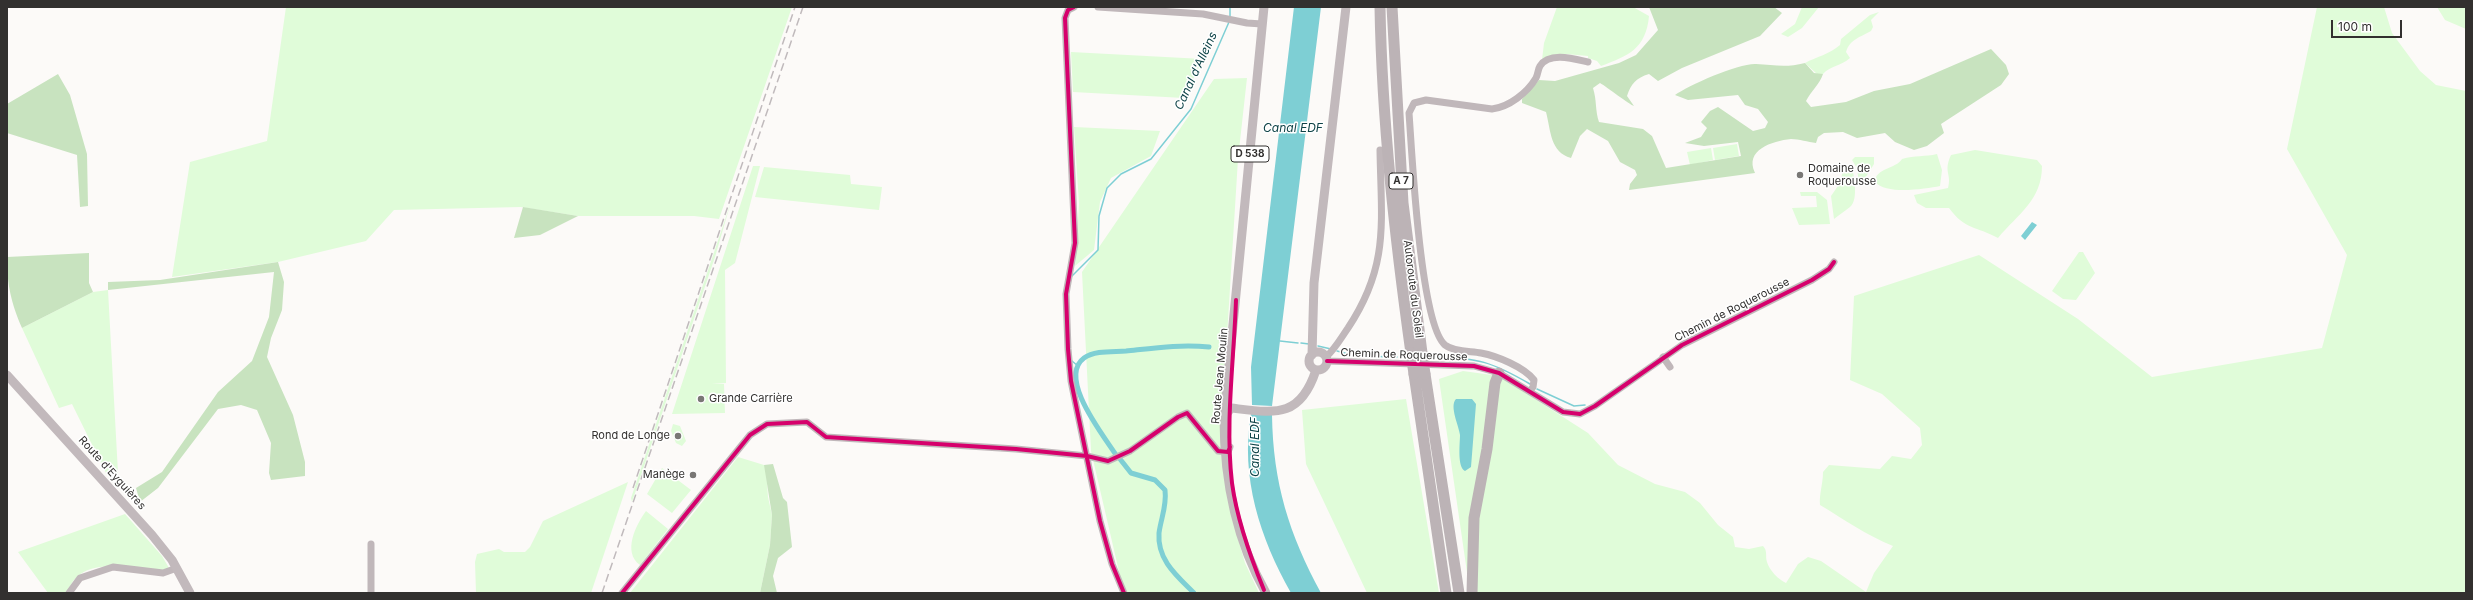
<!DOCTYPE html>
<html>
<head>
<meta charset="utf-8">
<style>
  body { margin:0 }
  #map { position:relative; width:2473px; height:600px; overflow:hidden; background:#fcfaf8; font-family:Inter,sans-serif }
  canvas { display:block }
  .frame { position:absolute; inset:0; border:8px solid #32302f; pointer-events:none }
  .scale { position:absolute; left:2331px; top:20px; width:71px; height:18px; box-sizing:border-box; border:2px solid #32302f; border-top:0; padding-left:5px; font-size:12px; line-height:14px; white-space:nowrap; color:#32302f; -webkit-text-stroke:3px #fff; paint-order:stroke }
</style>
</head>
<body>
<div id="map">
<canvas width="2473" height="600"></canvas>
<div class="frame"></div>
<div class="scale">100 m</div>
</div>
<script>
const ctx = document.querySelector('canvas').getContext('2d');
ctx.lineJoin = 'round';
function paint(path, color) {
  ctx.fillStyle = color;
  ctx.fill(path, 'evenodd');
}
function stroke(path, color, width, dash) {
  ctx.strokeStyle = color;
  ctx.lineWidth = width;
  ctx.lineCap = dash ? 'butt' : 'round';
  ctx.setLineDash(dash || []);
  ctx.stroke(path);
}
function label(font, color, halo, rows, align = 'center') {
  ctx.font = font + ' Inter,sans-serif';
  ctx.lineWidth = 3;
  ctx.setLineDash([]);
  ctx.textBaseline = 'middle';
  ctx.strokeStyle = halo;
  ctx.fillStyle = color;
  for (const [text, x, y, turn = 0] of rows) {
    ctx.save();
    ctx.translate(x, y);
    ctx.rotate((+turn || 0) * Math.PI / 180);
    ctx.textAlign = isNaN(turn) ? turn : align;
    if (halo) ctx.strokeText(text, 0, 0);
    ctx.fillText(text, 0, 0);
    ctx.restore();
  }
}
const green = new Path2D(`
  M286,7h506l-73,212 -25,-3h-116l-57,-9 -127,3 -28,31 -88,21 -106,15 18,-115 77,-21z
  M1557,7h76l16,9c-3,33 -21,40 -48,50l-4,-5 -9,-3v-2l-22,-2 -24,6 2,-17z
  M1802,7h17l-17,21 -14,9 -7,-3 14,-10z
  M2317,7h67l8,26 28,38 16,14 30,6v502h-996l-31,-214 24,-8 36,5 89,57 30,32 37,19 30,8 15,11 18,22 15,12 2,10 14,2 14,-3c5,5 2,10 4,16 2,8 12,18 19,21l12,-19 10,-7 13,4 45,31 8,-19 19,-27c-27,-11 -48,-26 -73,-41 -1,-11 3,-21 3,-33l6,-7 51,4 12,-13 19,3 11,-14 -2,-17 -38,-34 -32,-14 4,-84 125,-41 99,64 74,58 170,-29 25,-93 -60,-106z
  M2437,7h29v22l-21,-9z
  M1879,12l-8,8 2,7 -2,4c-10,6 -21,8 -25,21l4,6c-9,8 -20,8 -27,16h-6l-12,-11c11,-6 25,-9 35,-18l1,-6 29,-24z
  M1071,52l132,7 -19,39 -111,-6z
  M1247,78l-9,81 -15,242 10,120 12,42 14,30h-135l-33,-142 -9,-179 132,-193z
  M1074,127l86,4 -9,25 -40,22 -11,24 -6,48 -19,16 4,-62z
  M1737,144l2,12 -24,4 -2,-12z
  M1711,148l2,12 -23,5 -3,-13z
  M1975,150l62,10 5,6c0,34 -24,48 -44,72 -22,-12 -33,-8 -49,-30h-23l-9,-5 -3,-8 34,-7c4,-14 -5,-16 3,-33z
  M1937,154l5,16 -2,16c-15,3 -54,9 -65,-4 0,-14 21,-13 27,-23 13,-4 23,-2 35,-5z
  M1855,157h19v7l-12,19h-3l-2,-15 -5,-8z
  M1851,164c3,10 8,36 -1,43 -5,4 -11,8 -16,12l-3,-23 9,-13 4,-17z
  M753,166h7l-25,97 -10,7 1,113 -14,1h12l1,29 -53,1z
  M764,167l86,8 1,9 31,3 -3,23 -124,-13z
  M1800,192h17l10,8 3,24 -31,1 -7,-17 25,-1 -1,-11h-15z
  M731,202l-16,55 -83,245 -1,-4z
  M2079,252h4l12,21 -19,27 -13,-1 -11,-8z
  M108,290l10,183 -11,2 -35,-71 -13,4 -37,-80 71,-36z
  M1406,399l33,194h-72l-61,-129 -4,-54z
  M673,424l7,2 6,15 -4,5 -6,-3 -5,-12z
  M738,457l26,8 2,4 2,28 4,18 -2,30 -10,48h-130z
  M662,468l29,22 -19,23 -25,-19z
  M628,482l-37,111h-115l-1,-31 2,-8 22,-5 5,3h21l5,-5 13,-26z
  M646,511l22,18 -28,36c-18,-13 -4,-40 6,-54z
  M125,514l37,42 7,12c-28,12 -66,-15 -92,9 -5,4 -8,11 -10,16h-19l-30,-41z`);
const forest = new Path2D(`
  M1649,7h125l8,6 -22,23 -78,32 -24,13 -9,-7c-13,4 -18,10 -22,22l7,10c-4,-1 -27,-19 -34,-23l-7,5c4,13 2,22 6,34l44,7 9,7 14,32 75,-12 -3,-14 -34,4 -19,-3 16,-6 6,-9 -6,-6 9,-11 8,-4 35,24 12,-3 3,-6 -10,-13 -13,-4 -7,-10 -50,5 -13,-5c14,-10 64,-32 81,-31 18,1 30,4 49,-1l9,10 9,1c-3,10 -12,17 -17,27l5,6 35,-5 28,-11 36,-7 81,-35 15,16 3,9 -8,11 -60,39 3,9 -17,13 -13,4 -19,-8 -10,-9 -28,5 -14,-6 -19,1 -6,4 -2,6c-8,-1 -17,-4 -25,-4 -19,2 -47,11 -36,34l-126,17 1,-6 7,-9 -2,-5 -15,-8 -12,-21 -21,-12 -7,7 -9,22c-21,-6 -20,-27 -25,-46l-24,-9v-4l17,-19 16,1 64,-18 17,-8 22,-25z
  M58,74l12,21 17,59 1,52 -8,1 -3,-52 -70,-22v-29z
  M523,207l55,9 -38,19 -26,3z
  M89,253v30l4,9 -71,36c-11,-26 -15,-43 -15,-71z
  M278,262l6,20 -2,28 -11,28 -4,19 26,58 12,47v14l-34,4 -2,-7 2,-30 -14,-33 -16,-5 -23,4 -60,79 -18,14 -4,-14 26,-16 56,-80 34,-31 17,-44 5,-45 -166,18v-8l52,-2z
  M773,464l10,34 4,4 5,45 -14,11 -5,18 4,17h-17l10,-48 2,-30 -8,-50z`);
const water = new Path2D(`
  M1294,7h27l-49,399 -20,-1 -1,-38z
  M2032,222l5,3 -12,15 -4,-4z
  M1456,399h16l4,5 -5,63 -6,4c-8,-4 -5,-27 -5,-36 -1,-9 -11,-29 -4,-36z
  M1251,414l21,1c1,68 17,119 49,178h-30c-31,-55 -51,-116 -40,-179z`);
const stream = new Path2D(`
  M1230,7v9
  M1072,276l26,-26 1,-34 8,-28 14,-14 30,-15 40,-50 38,-87
  M1280,341l18,2
  M1301,343l8,1
  M1318,346l13,3
  M1337,351l20,5 40,1
  M1435,357c44,1 57,5 95,27
  M1072,361l6,5
  M1537,389l37,17 11,-1`);
const canal = new Path2D(`
  M1116,455c-12,-19 -59,-77 -32,-97 11,-8 29,-6 42,-7 28,-3 55,-7 83,-4
  M1120,459l11,14 24,7 10,10c2,16 -4,28 -6,43 -2,27 18,43 35,60`);
const minor = new Path2D(`
  M1074,7l-6,3 -3,8 10,225 -9,51 2,55 3,32 29,140 12,43 12,29
  M1098,7l105,7 44,9 15,1
  M1326,357c9,-8 15,-19 22,-29 42,-63 33,-107 32,-178
  M1663,357l7,10
  M1327,361l147,5 25,7 64,39 17,2 15,-8 87,-61 130,-65 17,-11 5,-7
  M1530,391l3,-4 1,-7c-10,-13 -37,-24 -53,-27 -11,-2 -27,-1 -36,-8 -25,-21 -33,-193 -36,-232l5,-10 12,-3 66,9c17,-2 35,-16 44,-31 2,-4 2,-9 4,-12 9,-15 35,-7 48,-4
  M371,544v49
  M69,593l11,-15 33,-11 50,6 14,-5
  M622,593l128,-158 17,-11 40,-2 19,15 190,12 71,7 21,5 22,-10 48,-34 9,-4 31,38 10,1 2,-5`);
const major = new Path2D(`
  M1264,7l-40,410c0,62 11,121 42,176
  M1309 361a9 9 0 1 1 18 0a9 9 0 1 1-18 0Z
  M1312,355l2,-72 32,-276
  M7,375l145,160 20,25 18,33
  M1225,416l6,-8c44,5 69,11 85,-38`);
const highway = new Path2D(`
  M1380,7c2,116 15,231 31,346
  M1392,7l11,196 19,150
  M1414,374l32,219
  M1425,374l34,219
  M1472,593l2,-75 13,-69 8,-66 4,-10`);
const rail = new Path2D(`
  M633,488l162,-481
  M602,593l201,-586`);
const highwayBridge = new Path2D(`
  M1411,353l3,21
  M1422,353l3,21`);
const cycleway = new Path2D(`
  M1074,7l-6,3 -3,8 10,225 -9,51 2,55 3,32 29,140 12,43 12,29
  M1236,300c-2,60 -11,123 -4,183 5,37 18,73 32,107
  M1327,361l147,5 25,7 64,39 17,2 15,-8 87,-61 130,-65 17,-11 5,-7
  M622,593l128,-158 17,-11 40,-2 19,15 190,12 71,7 21,5 22,-10 48,-34 9,-4 31,38 10,1 2,-5`);
const markers = [
  [1800,175,4,"#797775"],
  [701,399,4,"#797775"],
  [678,436,4,"#797775"],
  [693,475,4,"#797775"]
];
const shields = [
  [1250,154,38],
  [1401,181,24]
];
const shieldNames = [
  ["D 538",1250,154],
  ["A 7",1401,181]
];
const poiNames = [
  ["Domaine de",1808,169],
  ["Roquerousse",1808,182],
  ["Grande Carrière",709,399],
  ["Rond de Longe",670,436,"right"],
  ["Manège",685,475,"right"]
];
const streetNames = [
  ["Autoroute du Soleil",1413,289,83],
  ["Chemin de Roquerousse",1732,310,-27],
  ["Chemin de Roquerousse",1404,355,2],
  ["Route Jean Moulin",1220,376,-85],
  ["Route d'Eyguières",112,473,48]
];
const waterNames = [
  ["Canal d'Alleins",1196,71,-65],
  ["Canal EDF",1293,128],
  ["Canal EDF",1255,447,-90]
];
paint(green, '#e0fcd9');
paint(forest, '#c8e3bf');
paint(water, '#7ecfd4');
stroke(stream, '#7ecfd4', 1.5);
stroke(canal, '#7ecfd4', 5);
stroke(minor, '#c0b7ba', 7);
stroke(major, '#c2b9bc', 9);
stroke(highway, '#bcb3b6', 11);
stroke(rail, '#c0babc', 1.5, [8, 4]);
stroke(highwayBridge, '#bcb3b6', 11);
stroke(cycleway, '#d6006c', 4);
for (const [x, y, r, color] of markers) {
  const dot = new Path2D();
  dot.arc(x, y, r, 0, 2 * Math.PI);
  ctx.fillStyle = color;
  ctx.fill(dot);
  stroke(dot, '#fff', 1.5);
}
for (const [x, y, w] of shields) {
  const box = new Path2D();
  box.roundRect(x - w / 2, y - 8, w, 16, 3);
  ctx.fillStyle = '#fff';
  ctx.fill(box);
  stroke(box, '#32302f', 1);
}
label('bold 10px', '#32302f', null, shieldNames);
label('11px', '#32302f', '#fff', poiNames, 'left');
label('11px', '#32302f', '#fff', streetNames);
label('italic 12px', '#0e4347', '#fff', waterNames);
</script>
</body>
</html>
